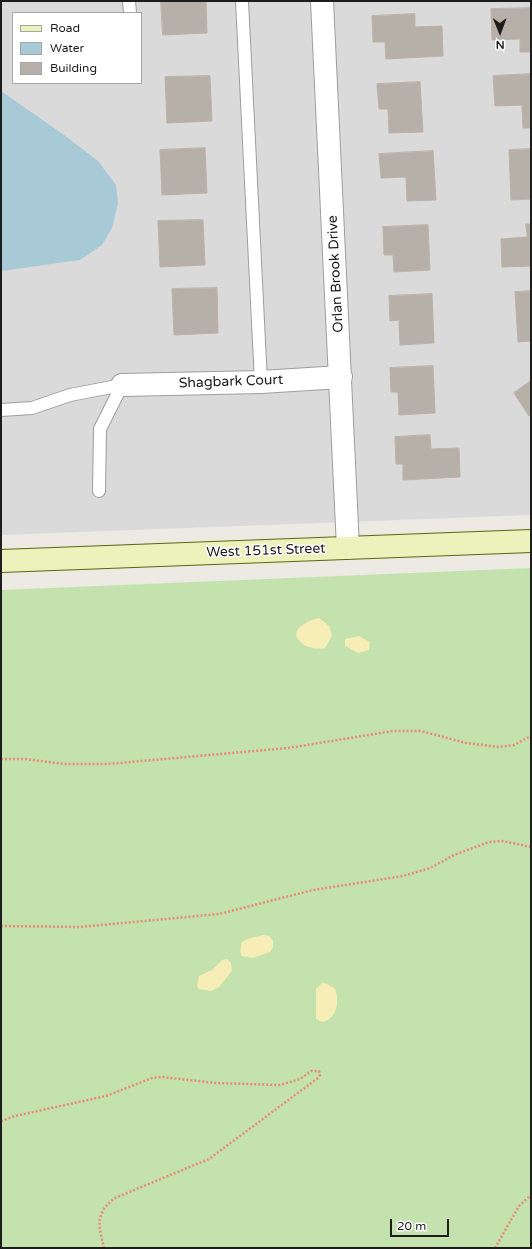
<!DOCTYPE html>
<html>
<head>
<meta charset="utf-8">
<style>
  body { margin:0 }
  #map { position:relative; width:532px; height:1249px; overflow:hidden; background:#edeae3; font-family:"Varela Round",sans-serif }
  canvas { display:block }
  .frame { position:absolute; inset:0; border:2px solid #1d1d1d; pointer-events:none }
  .legend { position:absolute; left:12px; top:12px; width:130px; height:72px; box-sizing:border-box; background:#fff; border:1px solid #a5a5a5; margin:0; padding:5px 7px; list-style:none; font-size:12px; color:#1d1d1d }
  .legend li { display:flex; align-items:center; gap:8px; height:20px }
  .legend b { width:20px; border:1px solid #a5a5a5 }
  .north { position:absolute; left:480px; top:12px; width:40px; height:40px; -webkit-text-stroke:3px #fff; paint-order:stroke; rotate:179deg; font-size:11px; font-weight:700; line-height:16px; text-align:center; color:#1d1d1d }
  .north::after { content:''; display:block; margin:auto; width:14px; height:18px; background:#1d1d1d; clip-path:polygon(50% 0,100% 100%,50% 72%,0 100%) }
  .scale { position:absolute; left:390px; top:1219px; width:59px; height:18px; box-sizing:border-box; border:2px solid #1d1d1d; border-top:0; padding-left:5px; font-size:12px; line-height:14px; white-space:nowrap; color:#1d1d1d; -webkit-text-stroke:3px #fff; paint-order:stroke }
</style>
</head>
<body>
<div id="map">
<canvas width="532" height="1249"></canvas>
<div class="frame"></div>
<ul class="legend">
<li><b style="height:5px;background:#ecf2bc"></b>Road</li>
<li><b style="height:11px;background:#a8c9d6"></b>Water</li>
<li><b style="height:11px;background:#b6b0a9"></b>Building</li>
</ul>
<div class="north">N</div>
<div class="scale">20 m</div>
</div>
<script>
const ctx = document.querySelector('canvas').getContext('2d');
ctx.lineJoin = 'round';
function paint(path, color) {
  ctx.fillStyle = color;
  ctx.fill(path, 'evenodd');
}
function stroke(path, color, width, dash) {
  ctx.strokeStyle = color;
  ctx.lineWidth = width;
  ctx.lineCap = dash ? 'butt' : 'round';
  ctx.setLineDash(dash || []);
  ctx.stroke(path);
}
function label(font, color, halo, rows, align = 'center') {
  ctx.font = font + ' "Varela Round",sans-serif';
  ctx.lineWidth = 3;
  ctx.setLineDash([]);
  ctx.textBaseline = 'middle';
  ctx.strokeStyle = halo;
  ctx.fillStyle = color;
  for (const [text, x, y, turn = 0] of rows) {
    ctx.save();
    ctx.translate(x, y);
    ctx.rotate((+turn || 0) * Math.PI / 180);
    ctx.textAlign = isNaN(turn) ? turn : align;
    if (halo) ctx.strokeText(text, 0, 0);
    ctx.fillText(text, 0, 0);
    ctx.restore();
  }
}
const residential = new Path2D(`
  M1,1h530v514l-530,20zM13,13h128v70h-128z`);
const grass = new Path2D(`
  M531,568v680h-530v-658z`);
const sand = new Path2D(`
  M319,618l10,8 3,10 -7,12c-9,2 -24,-1 -28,-11 -4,-10 15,-18 22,-19z
  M359,636l11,6 -1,8 -11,3 -13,-7v-7z
  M263,935l6,1 4,5v6l-3,5 -17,6 -11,-2 -2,-4 2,-10 5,-3z
  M227,959l4,4 1,8 -13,16 -8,4 -12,-2 -2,-3 2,-10 13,-6 10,-10z
  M322,983l6,1 7,5c5,12 2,30 -13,33l-6,-3v-30z`);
const water = new Path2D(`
  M1,91l63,44 34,26 18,24 2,18 -6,25 -10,17 -22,15 -79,11z`);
const building = new Path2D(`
  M161,1h45l1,32 -44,2z
  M531,8v44h-11v-13l-28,1 -1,-31z
  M415,14v13l27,-1 1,30 -57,3 -1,-17h-12l-1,-26z
  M531,74v54h-8l-1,-23 -27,1 -2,-30z
  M210,76l2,45 -45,2 -2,-46z
  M420,82l3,50 -34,1 -1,-24h-9l-2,-25z
  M205,148l2,45 -45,2 -2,-45z
  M531,149v50l-20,1 -2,-50z
  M433,151l3,49 -29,1 -1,-24 -25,1 -2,-24z
  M203,220l2,45 -45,2 -2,-46z
  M526,224h5v42l-29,1 -1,-28 26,-2z
  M428,225l2,45 -36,2 -1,-17h-9l-1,-28z
  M217,288l1,45 -44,2 -2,-46z
  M531,291v50l-13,1 -3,-50z
  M432,294l2,49 -34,2 -1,-25 -9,1 -1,-25z
  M433,366l2,47 -36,2 -1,-23h-7l-1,-24z
  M531,381v34l-2,1 -15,-23z
  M430,435l1,14 28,-1 1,29 -57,3v-16h-7l-1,-27z`);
const path = new Path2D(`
  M1,759h24l40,5h43l180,-16 105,-17h28l45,12 33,4 15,-2 17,-9
  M1,926l79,1 139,-13 94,-24 90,-14 27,-8 24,-13 35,-13 13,-1 29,6
  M1,1121l14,-5 91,-20 46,-18 10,-1 54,6 64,2 20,-6 11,-8h8l1,4 -2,3 -109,81 -94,39c-21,16 -16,28 -11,50
  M495,1248l24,-42 12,-11`);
const lane = new Path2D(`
  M129,1l1,12
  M242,1l19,381
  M1,410l31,-2 38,-13 52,-10
  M99,491l1,-62 22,-44`);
const street = new Path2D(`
  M322,1l26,547
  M122,385l139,-3 80,-5`);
const secondary = new Path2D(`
  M1,561l530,-20`);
const streetNames = [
  ["Orlan Brook Drive",336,274,-93],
  ["Shagbark Court",231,382,-2],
  ["West 151st Street",266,551,-2]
];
paint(residential, '#dadada');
paint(grass, '#c4e2ae');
paint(sand, '#f7eeb7');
paint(water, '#a8c9d6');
paint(building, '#b6b0a9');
stroke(building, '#bdb2a7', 1);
stroke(lane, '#9e9e9e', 14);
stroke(street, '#9e9e9e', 24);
stroke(secondary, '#586710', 24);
stroke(path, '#eb8a77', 2.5, [2, 2]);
stroke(lane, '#fff', 12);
stroke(street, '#fff', 22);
stroke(secondary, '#ecf2bc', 22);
label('14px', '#1d1d1d', '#fff', streetNames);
</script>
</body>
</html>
